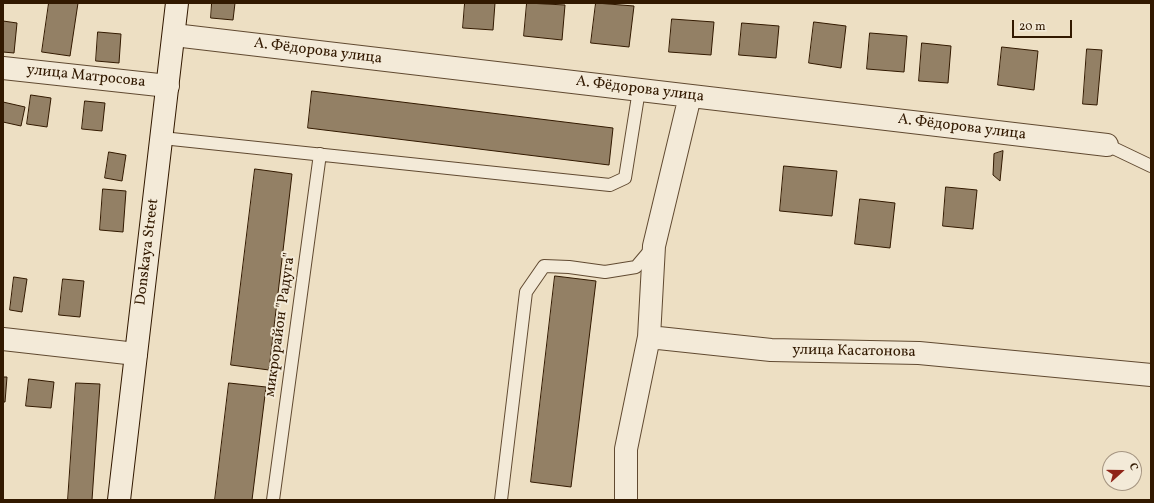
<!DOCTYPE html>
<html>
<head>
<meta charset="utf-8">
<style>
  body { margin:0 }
  #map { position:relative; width:1154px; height:503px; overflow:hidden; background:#eddfc3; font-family:Vollkorn,serif }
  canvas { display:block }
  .frame { position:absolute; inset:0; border:4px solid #321900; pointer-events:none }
  .north { position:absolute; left:1102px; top:451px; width:40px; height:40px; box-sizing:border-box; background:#f3ead8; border:1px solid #a69682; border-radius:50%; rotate:69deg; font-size:11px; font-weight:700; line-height:16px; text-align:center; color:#321900 }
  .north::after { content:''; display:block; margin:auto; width:14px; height:18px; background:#8f2418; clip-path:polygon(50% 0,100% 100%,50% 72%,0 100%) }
  .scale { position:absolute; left:1012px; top:20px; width:60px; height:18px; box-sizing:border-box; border:2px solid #321900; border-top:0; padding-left:5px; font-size:12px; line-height:14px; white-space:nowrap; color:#321900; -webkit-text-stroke:3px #f3ead8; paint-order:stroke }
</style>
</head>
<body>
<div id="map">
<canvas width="1154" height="503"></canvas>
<div class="frame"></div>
<div class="north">С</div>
<div class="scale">20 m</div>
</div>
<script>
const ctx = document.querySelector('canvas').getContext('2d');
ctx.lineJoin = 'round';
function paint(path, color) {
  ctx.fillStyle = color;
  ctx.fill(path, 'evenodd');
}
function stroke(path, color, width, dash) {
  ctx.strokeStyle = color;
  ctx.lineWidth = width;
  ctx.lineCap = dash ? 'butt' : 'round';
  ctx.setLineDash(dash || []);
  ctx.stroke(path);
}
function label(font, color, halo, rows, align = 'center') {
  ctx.font = font + ' Vollkorn,serif';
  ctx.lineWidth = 4;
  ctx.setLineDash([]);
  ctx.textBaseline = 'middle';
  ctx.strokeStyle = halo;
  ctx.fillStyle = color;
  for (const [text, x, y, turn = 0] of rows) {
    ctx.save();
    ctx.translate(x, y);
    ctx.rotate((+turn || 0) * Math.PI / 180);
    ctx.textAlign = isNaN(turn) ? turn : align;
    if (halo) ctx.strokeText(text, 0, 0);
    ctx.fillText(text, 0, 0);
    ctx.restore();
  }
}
const building = new Path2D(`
  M49,3h29l-8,53 -28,-4z
  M212,3h23l-2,17 -22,-2z
  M465,3h30l-2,27 -30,-2z
  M527,3l38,2 -3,35 -38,-4z
  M596,3l38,3 -5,41 -38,-4z
  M672,19l42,3 -3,33 -42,-3z
  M3,21l14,2 -3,30 -11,-1z
  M814,22l32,4 -5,42 -32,-5z
  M742,23l37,3 -3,32 -37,-3z
  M98,32l23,2 -2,29 -23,-2z
  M870,33l37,3 -3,36 -37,-3z
  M922,43l29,3 -3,37 -29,-2z
  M1002,47l36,4 -4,39 -36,-5z
  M1087,49l15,1 -5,55 -14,-1z
  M312,91l301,37 -4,37 -301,-37z
  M31,95l20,3 -4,29 -20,-3z
  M85,101l20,2 -3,28 -20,-2z
  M3,102l22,5 -4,19 -18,-4z
  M1003,151l-3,30 -7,-6 1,-21z
  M109,152l17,3 -4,26 -17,-3z
  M784,166l53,5 -5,45 -52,-5z
  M255,169l37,5 -23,196 -38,-5z
  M946,187l31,3 -4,39 -30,-3z
  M103,189l23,2 -3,41 -23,-2z
  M860,199l35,4 -5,45 -35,-4z
  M555,276l41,5 -25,206 -40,-5z
  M14,277l13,2 -5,33 -12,-2z
  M63,279l21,2 -4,36 -21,-2z
  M3,377h4l-2,25h-2z
  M29,379l25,3 -3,26 -25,-2z
  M76,383l24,1 -8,116h-24z
  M229,383l37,4 -14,113h-37z`);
const lane = new Path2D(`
  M162,138l448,47 15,-7 14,-88
  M1107,145l44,21
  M273,500l47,-346
  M501,500l25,-208 18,-26 25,1 36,5 31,-5 16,-19`);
const street = new Path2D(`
  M174,35l933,110
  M3,68l165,18
  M690,96l-36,150 -5,91 122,13 148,3 232,22
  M3,339l133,15
  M626,500v-51l23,-112`);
const secondary = new Path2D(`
  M119,500l58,-497`);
const streetNames = [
  ["А. Фёдорова улица",318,52,7],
  ["улица Матросова",86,77,6],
  ["А. Фёдорова улица",640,90,7],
  ["А. Фёдорова улица",962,128,7],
  ["Donskaya Street",148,252,-83],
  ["микрорайон \"Радуга\"",281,325,-82],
  ["улица Касатонова",854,352,1]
];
paint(building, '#938065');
stroke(building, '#321900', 1);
stroke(lane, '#614a31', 14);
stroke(street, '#614a31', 24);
stroke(secondary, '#321900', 24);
stroke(lane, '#f3ead8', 12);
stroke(street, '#f3ead8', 22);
stroke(secondary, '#f3ead8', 22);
label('15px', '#321900', '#f3ead8', streetNames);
</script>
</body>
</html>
